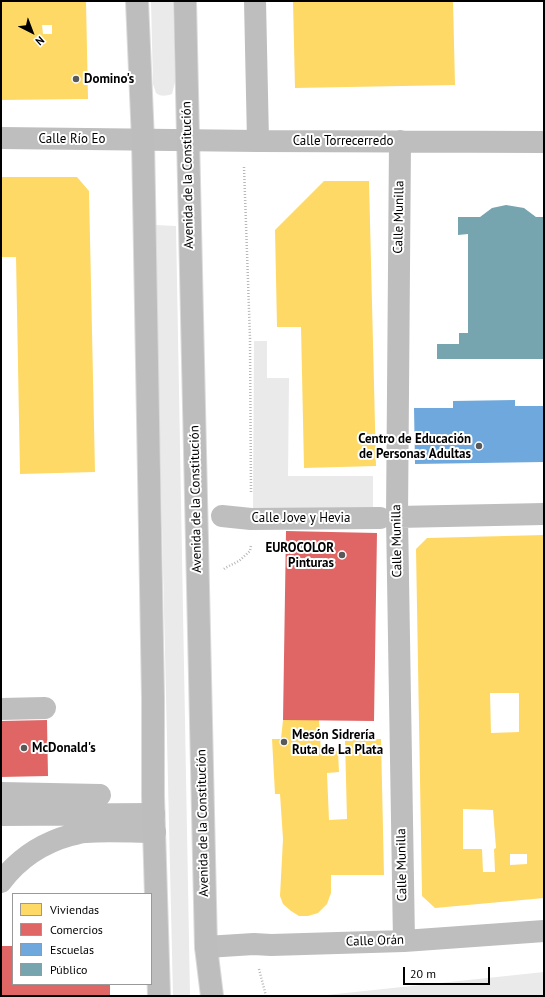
<!DOCTYPE html>
<html>
<head>
<meta charset="utf-8">
<style>
  body { margin:0 }
  #map { position:relative; width:545px; height:997px; overflow:hidden; background:#fff; font-family:"PT Sans",sans-serif }
  canvas { display:block }
  .frame { position:absolute; inset:0; border:2px solid #000; pointer-events:none }
  .legend { position:absolute; left:12px; top:893px; width:140px; height:92px; box-sizing:border-box; background:#fff; border:1px solid #999; margin:0; padding:5px 7px; list-style:none; font-size:12px; color:#000 }
  .legend li { display:flex; align-items:center; gap:8px; height:20px }
  .legend b { width:20px; border:1px solid #999 }
  .north { position:absolute; left:12px; top:12px; width:40px; height:40px; -webkit-text-stroke:3px #fff; paint-order:stroke; rotate:138deg; font-size:11px; font-weight:700; line-height:16px; text-align:center; color:#000 }
  .north::after { content:''; display:block; margin:auto; width:14px; height:18px; background:#000; clip-path:polygon(50% 0,100% 100%,50% 72%,0 100%) }
  .scale { position:absolute; left:403px; top:967px; width:87px; height:18px; box-sizing:border-box; border:2px solid #000; border-top:0; padding-left:5px; font-size:12px; line-height:14px; white-space:nowrap; color:#000; -webkit-text-stroke:3px #fff; paint-order:stroke }
</style>
</head>
<body>
<div id="map">
<canvas width="545" height="997"></canvas>
<div class="frame"></div>
<ul class="legend">
<li><b style="height:11px;background:#ffd966"></b>Viviendas</li>
<li><b style="height:11px;background:#e06666"></b>Comercios</li>
<li><b style="height:11px;background:#6fa8dc"></b>Escuelas</li>
<li><b style="height:11px;background:#76a5af"></b>Público</li>
</ul>
<div class="north">N</div>
<div class="scale">20 m</div>
</div>
<script>
const ctx = document.querySelector('canvas').getContext('2d');
ctx.lineJoin = 'round';
function paint(path, color) {
  ctx.fillStyle = color;
  ctx.fill(path, 'evenodd');
}
function stroke(path, color, width, dash) {
  ctx.strokeStyle = color;
  ctx.lineWidth = width;
  ctx.lineCap = dash ? 'butt' : 'round';
  ctx.setLineDash(dash || []);
  ctx.stroke(path);
}
function label(font, color, halo, rows, align = 'center') {
  ctx.font = font + ' "PT Sans",sans-serif';
  ctx.lineWidth = 4;
  ctx.setLineDash([]);
  ctx.textBaseline = 'middle';
  ctx.strokeStyle = halo;
  ctx.fillStyle = color;
  for (const [text, x, y, turn = 0] of rows) {
    ctx.save();
    ctx.translate(x, y);
    ctx.rotate((+turn || 0) * Math.PI / 180);
    ctx.textAlign = isNaN(turn) ? turn : align;
    if (halo) ctx.strokeText(text, 0, 0);
    ctx.fillText(text, 0, 0);
    ctx.restore();
  }
}
const green = new Path2D(`
  M151,1h22l2,81 -3,12c-6,2 -11,3 -16,-1l-3,-9z
  M155,225l21,1 14,770h-17z
  M254,341h13v37h22l-1,98h85v33h-120z
  M544,972v24h-227z`);
const homes = new Path2D(`
  M1,1h85l2,98 -87,1zM42,25h10v9h-9z
  M293,1h160l2,84 -160,3z
  M1,177h76l12,14 6,281 -75,2 -4,-217h-15z
  M324,181h45l7,285 -72,2 -3,-141h-24l-2,-97z
  M544,535v363l-109,10 -13,-12 -6,-347 11,-11zM490,693h29v39l-28,1zM463,809l30,1 3,38 -2,1 1,23h-12l-1,-23h-19zM510,854h17v10l-17,1z
  M283,720h36l2,32 17,-1 1,21 -12,1 2,47 18,-1 -2,-79 36,-1 3,136h-53v18l-4,11 -9,9 -10,3h-9l-8,-5 -8,-7 -3,-8 3,-57 -3,-45h-5l-3,-55h9z`);
const shops = new Path2D(`
  M286,531l91,2 -3,188 -91,-1z
  M47,720l1,56 -47,1v-56z
  M1,946h12v38h97v12h-109z`);
const schools = new Path2D(`
  M515,400v6h29v56l-129,2 -1,-56h39v-7z`);
const public = new Path2D(`
  M506,205l18,3 12,9h8v142h-107v-15h22v-11h9v-99l-10,1v-18h22l12,-9z`);
const path = new Path2D(`
  M244,167l6,171 1,156
  M224,569l1,-1 14,-7 11,-10 1,-6
  M259,969l7,27`);
const minor = new Path2D(`
  M255,1l3,140
  M1,138l257,3 286,1
  M400,141l-3,376 7,424
  M222,516l29,3 129,-1
  M397,517l147,-3
  M1,709l44,-1
  M1,793l99,2
  M1,815l153,-1
  M1,882c18,-24 41,-39 70,-47 5,-1 10,-3 15,-3 23,-2 46,0 69,0
  M206,947l48,-3 17,1 133,-4 140,-10`);
const major = new Path2D(`
  M137,1l6,139 10,558v98l6,200
  M185,1l21,946 6,49`);
const markers = [
  [76,79,4,"#595959"],
  [479,446,4,"#595959"],
  [342,555,4,"#595959"],
  [284,742,4,"#595959"],
  [24,748,4,"#595959"]
];
const poiNames = [
  ["Domino's",84,79],
  ["Centro de Educación",471,439,"right"],
  ["de Personas Adultas",471,454,"right"],
  ["EUROCOLOR",334,548,"right"],
  ["Pinturas",334,563,"right"],
  ["Mesón Sidrería",292,735],
  ["Ruta de La Plata",292,750],
  ["McDonald's",32,748]
];
const streetNames = [
  ["Calle Río Eo",72,139],
  ["Calle Torrecerredo",343,141],
  ["Avenida de la Constitución",188,175,-91],
  ["Calle Munilla",399,217,-89],
  ["Avenida de la Constitución",196,499,-91],
  ["Calle Jove y Hevia",301,518],
  ["Calle Munilla",397,541,-91],
  ["Avenida de la Constitución",203,823,-91],
  ["Calle Munilla",402,865,-91],
  ["Calle Orán",375,941,-2]
];
paint(green, '#eaeaea');
paint(homes, '#ffd966');
paint(shops, '#e06666');
paint(schools, '#6fa8dc');
paint(public, '#76a5af');
stroke(major, '#dbdbdb', 24);
stroke(path, '#b8b8b8', 2.5, [1, 2]);
stroke(minor, '#bebebe', 22);
stroke(major, '#bdbdbd', 22);
for (const [x, y, r, color] of markers) {
  const dot = new Path2D();
  dot.arc(x, y, r, 0, 2 * Math.PI);
  ctx.fillStyle = color;
  ctx.fill(dot);
  stroke(dot, '#fff', 1.5);
}
label('bold 13px', '#000', '#fff', poiNames, 'left');
label('13px', '#000', '#fff', streetNames);
</script>
</body>
</html>
